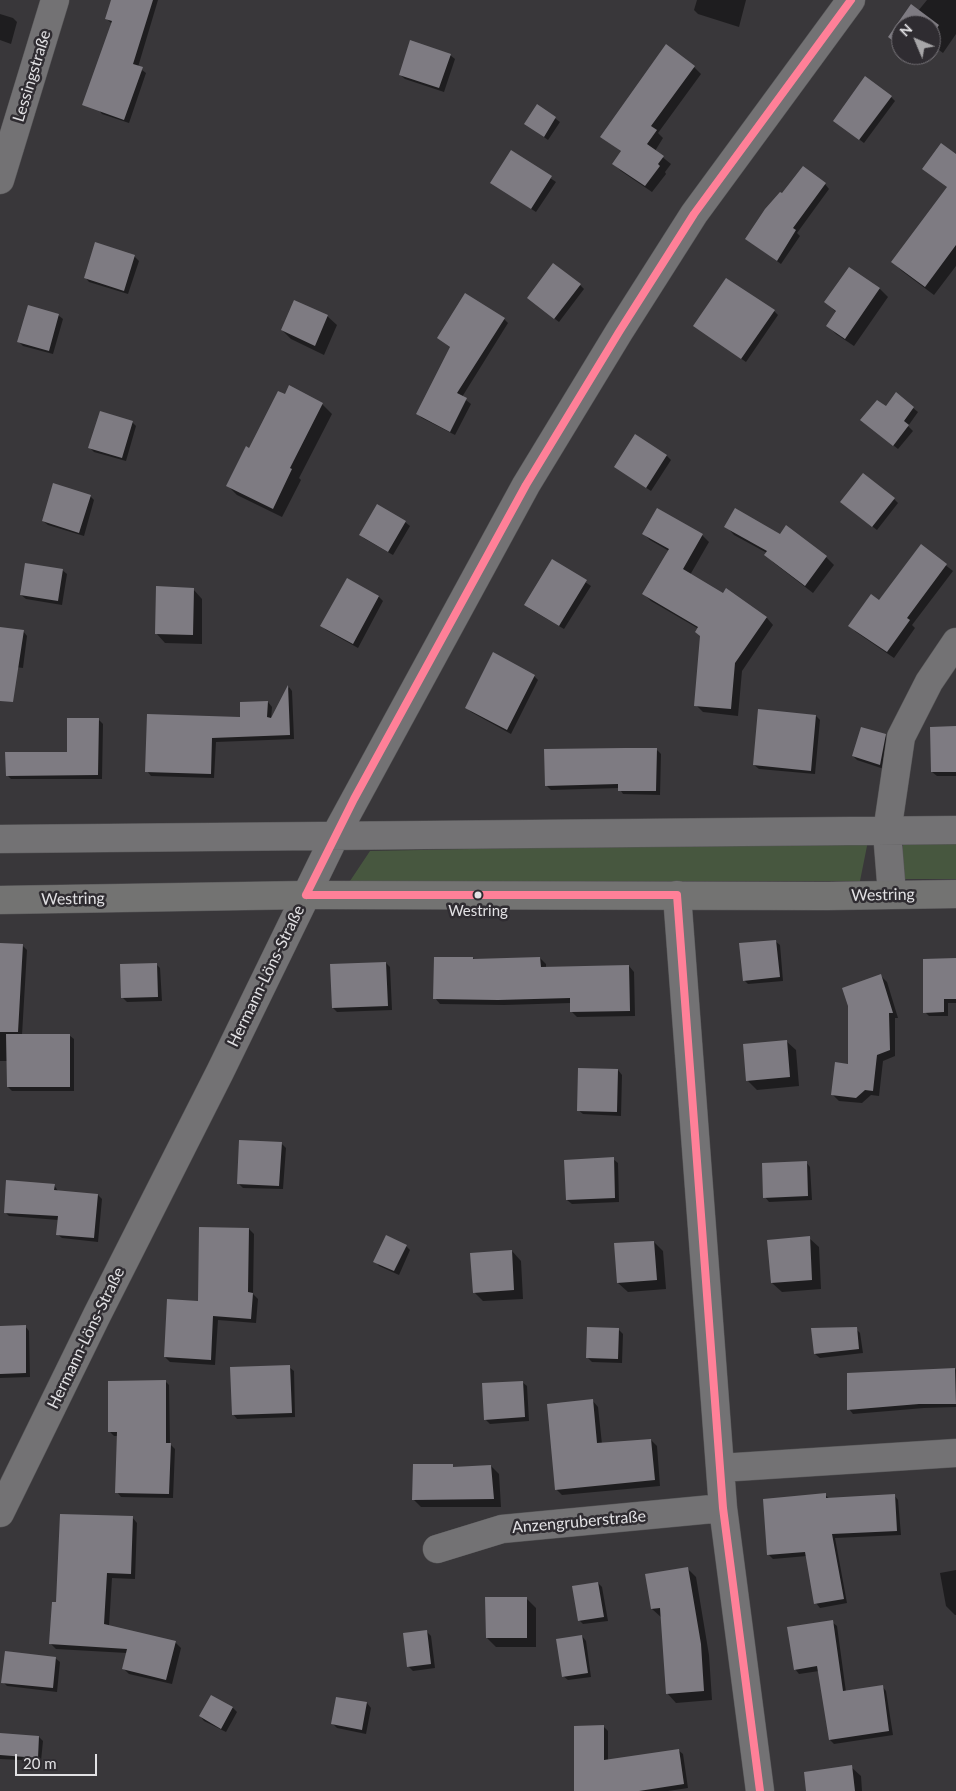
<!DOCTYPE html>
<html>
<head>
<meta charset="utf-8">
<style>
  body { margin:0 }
  #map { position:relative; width:956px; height:1791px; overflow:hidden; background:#39373a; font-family:Lato,sans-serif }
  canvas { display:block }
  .north { position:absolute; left:891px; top:15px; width:50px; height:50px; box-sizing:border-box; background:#2f2c31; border:1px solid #777479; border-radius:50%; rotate:315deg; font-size:14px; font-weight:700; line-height:20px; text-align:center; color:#e2e1e4 }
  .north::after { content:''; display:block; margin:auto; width:18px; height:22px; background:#a7a6a8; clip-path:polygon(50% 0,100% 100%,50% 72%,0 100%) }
  .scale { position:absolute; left:15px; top:1754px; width:82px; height:22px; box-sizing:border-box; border:2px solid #e2e1e4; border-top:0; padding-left:6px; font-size:15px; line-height:18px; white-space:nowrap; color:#e2e1e4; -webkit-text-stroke:4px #2f2c31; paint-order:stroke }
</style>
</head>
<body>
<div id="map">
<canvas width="956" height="1791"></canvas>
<div class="north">N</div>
<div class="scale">20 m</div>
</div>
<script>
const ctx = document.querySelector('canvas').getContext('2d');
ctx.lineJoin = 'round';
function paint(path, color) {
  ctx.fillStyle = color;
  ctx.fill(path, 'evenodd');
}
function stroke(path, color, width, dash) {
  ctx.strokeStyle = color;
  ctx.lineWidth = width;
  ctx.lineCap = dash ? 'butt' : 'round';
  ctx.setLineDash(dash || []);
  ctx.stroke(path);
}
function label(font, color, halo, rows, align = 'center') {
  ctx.font = font + ' Lato,sans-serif';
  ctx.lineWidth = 5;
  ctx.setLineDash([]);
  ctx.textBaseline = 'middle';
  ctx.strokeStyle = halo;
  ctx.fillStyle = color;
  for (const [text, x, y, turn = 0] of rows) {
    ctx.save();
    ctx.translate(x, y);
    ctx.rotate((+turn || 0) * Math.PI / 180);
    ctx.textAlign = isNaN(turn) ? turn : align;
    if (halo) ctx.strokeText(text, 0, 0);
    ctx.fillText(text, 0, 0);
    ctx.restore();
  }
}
const green = new Path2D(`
  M868,841l-8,40h-510l20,-30z
  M956,842v37h-54l1,-36z`);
const shadow = new Path2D(`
  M113,0h45l-20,67 8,6 -17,50 -27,-9 -4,-5 13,-86 -4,-4z
  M697,0h49l-7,27 -41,-13 -4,-4z
  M927,0h29v34l-13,19 -8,-6 -4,5v-27h-30v22l-12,-10 22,-31 7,5z
  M0,14l13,4 4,4 -6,22 -11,-4z
  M450,55l5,4 -11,33 -39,-13 -5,-4z
  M912,55h17l-6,8z
  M694,67l7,7 -43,59 5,5 -8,13 16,13 -6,8 1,2 -14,18 -31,-21 -7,-7 8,-12 -20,-16z
  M891,97l4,4 -31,42 -30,-22z
  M537,105l23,17 -12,18 -22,-16z
  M512,152l44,30 -20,30 -44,-29z
  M825,184l4,5 -32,44 3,3 -19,28 -35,-25 37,-44z
  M956,231v35l-22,29 -32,-24 -9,-9z
  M134,256l5,5 -11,33 -39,-12 -4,-5z
  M849,269l31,20 8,8 -34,49 -18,-12 -8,-8 9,-13 -11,-11z
  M580,285l4,4 -25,33 -26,-20z
  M774,311l4,4 -32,47 -51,-36z
  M58,315l5,4 -10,35 -30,-8 -4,-4z
  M327,316l10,9 -13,30 -33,-16 -9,-9z
  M504,319l4,4 -46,74 9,7 -16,31 -33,-17 -5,-4 34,-66 -13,-10z
  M322,404l10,10 -33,64 2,2 -19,37 -45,-22 -10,-10 22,-36z
  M886,408h27l5,4 -10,14 5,5 -15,18 -32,-25z
  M132,422l4,4 -10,35 -32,-9 -4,-4z
  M667,456l4,4 -20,31 -36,-24z
  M90,496l4,4 -10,36 -36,-11 -5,-4z
  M894,499l4,4 -21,27 -31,-24z
  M377,506l28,16 5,4 -17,29 -28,-16 -5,-4z
  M726,526l54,9 46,22 8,8 -21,28 -39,-30 -8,-8 1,-2 -33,-18z
  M643,533l59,2 7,7 -19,33 33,19 3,-4 41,28 6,7 -31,46 -4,45 -35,-4 -7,-7 5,-68 -2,-8 -48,-28 -7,-7 25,-43 -19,-11z
  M921,546l32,25 -41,54 3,3 -21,30 -38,-26 -6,-6 29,-25z
  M553,560l38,26 -27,43 -34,-20 -4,-4z
  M62,570l5,4 -5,31 -36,-6 -5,-4z
  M347,580l32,17 4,4 -25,47 -32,-18 -4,-4z
  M193,589l9,10v45l-37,-1 -9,-10z
  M0,628l23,3 4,5 -4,32 -23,-3z
  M534,676l4,4 -27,54 -40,-22 -4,-4z
  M289,687l3,4 2,48 -78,3 -2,36 -63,-2 -4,-5 121,-69 4,5 -1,13z
  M816,716l4,4 -5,54 -56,-5 -5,-4z
  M99,720l4,4 -1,55h-91l-4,-4 61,-21z
  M956,728v48h-19l-5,-4z
  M885,736l4,4 -5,29 -27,-9 -4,-4z
  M657,750l4,4 -1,41 -37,-1 -4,-6 -68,2 -5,-5z
  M775,941l5,4 3,36 -35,3 -4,-4z
  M22,945l5,5 -5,85h47l5,4v52h-62l-4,-4v-26h-8v-96z
  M473,958l2,2 65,-2 6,6v4l83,-2 5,6 1,44 -58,1 -6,-6v-8l-67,2 -64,-1 -5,-6z
  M956,960v43h-8v13h-19l-4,-4z
  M386,963l4,4 2,43 -55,2 -4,-4z
  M156,964l4,4 2,33 -35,1 -4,-4z
  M881,976l6,6 11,36h-3v38l-12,5 -4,35 -8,-1 -9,8 -23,-2 -6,-6 17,-30z
  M786,1041l10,9 3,36 -42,4 -9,-9z
  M618,1070l4,5 -1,41 -38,-2 -5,-4z
  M281,1143l5,5 -3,41 -40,-1 -5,-5z
  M613,1159l5,4 1,39 -47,2 -5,-4z
  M806,1162l4,5 2,33 -43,2 -4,-5z
  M54,1185l4,6 40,4 4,4 -4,43 -36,-4 -5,-4 1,-14 -49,-4 -4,-4z
  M249,1229l5,5 -1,60 5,5 -2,24 -38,-3 -3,45 -45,-3 -5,-5 34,-55z
  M809,1238l10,9 2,42 -39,3 -10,-9z
  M654,1242l9,9 3,38 -38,3 -10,-9z
  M406,1246l4,4 -11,25 -20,-9 -4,-5z
  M512,1251l9,10 2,38 -40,2 -9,-9z
  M25,1326l4,5 1,46 -30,1v-51z
  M856,1329l4,4 3,20 -43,5 -5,-4z
  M619,1330l4,4 -1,29 -30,-1 -5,-5z
  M289,1367l5,4 1,46 -58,2 -4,-5z
  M955,1369l1,1v37l-32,1 -71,6 -4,-5z
  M165,1381l4,4 1,59 5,5 -2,49 -52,-1 -4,-5 1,-56h-4l-4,-4z
  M522,1382l5,4 2,35 -39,3 -5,-5z
  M592,1400l6,7 4,37 49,-4 6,6 3,40 -98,9 -6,-6z
  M452,1466l3,2 36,-2 8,8 2,33h-80l-8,-8z
  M825,1495l5,4 64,-4 4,5 3,35 -66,3 12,65 -27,5 -4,-5 -9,-47 -34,3 -5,-5z
  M132,1517l5,6 -2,56 -23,-1 -3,48 66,16 6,6 -9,36 -43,-10 -6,-6 4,-15 -71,-4 -5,-5 6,-40z
  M687,1568l9,9 13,78 3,45 -36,3 -9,-10 -5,-75 -10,-9z
  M956,1570v45h-1l-9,-9 -6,-33z
  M598,1583l4,4 6,34 -25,3 -4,-4z
  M526,1598l10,10v39h-40l-9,-9z
  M832,1622l5,4 9,66 36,-6 4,5 7,44 -59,9 -4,-4 -11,-69 -20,3 -4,-5z
  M427,1632l4,4 4,32 -22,3 -5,-5z
  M582,1636l4,5 5,36 -23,3 -5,-4z
  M55,1658l5,4 -3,30 -50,-6 -4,-4z
  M211,1696l22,12 4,4 -11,20 -22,-11 -4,-5z
  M367,1703l4,5 -5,26 -29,-6 -4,-4z
  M604,1727l4,4v30l70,-11 5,4 5,34 -20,3h-93z
  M0,1735l39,2 4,4 -2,20 -41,-2z
  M851,1767l10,9 1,15h-54z`);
const building = new Path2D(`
  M111,0h42l-20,64 10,3 -19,53 -42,-15 30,-84 -7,-2z
  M911,4l28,21 -8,12v-12h-30v22l-13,-10z
  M410,40l41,14 -12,34 -40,-13z
  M666,44l29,22 -44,60 6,4 -10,14 17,12 -6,8 2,2 -15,20 -33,-22 9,-13 -21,-14z
  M865,76l27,20 -33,44 -26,-19z
  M537,104l19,13 -12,20 -20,-13z
  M941,143l15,11v91l-31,42 -34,-25 56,-75 -25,-18z
  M511,150l41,26 -21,33 -41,-26z
  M803,166l23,17 -33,45 3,2 -19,31 -32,-22 20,-30 15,-17 2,1z
  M95,242l40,13 -11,36 -40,-13z
  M553,263l28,21 -27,35 -27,-21z
  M849,267l31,21 -35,51 -19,-13 10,-15 -12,-9z
  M726,278l49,32 -34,49 -48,-33z
  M465,293l40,25 -48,75 10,5 -17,34 -34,-18 34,-67 -13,-9z
  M294,300l34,15 -13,31 -34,-16z
  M28,305l31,9 -10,37 -32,-9z
  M289,385l34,18 -33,65 2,1 -19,40 -47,-23 20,-40 3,2 29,-57 7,3z
  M896,392l18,15 -10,14 5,4 -16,21 -33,-26 17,-20 9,6z
  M100,411l33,10 -11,37 -34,-10z
  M635,434l32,21 -21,33 -32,-21z
  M863,473l32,25 -23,29 -32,-25z
  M53,483l38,12 -12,38 -37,-12z
  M377,504l29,17 -18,31 -29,-17z
  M657,508l46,26 -20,35 40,24 3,-5 41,29 -32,46 -4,46 -37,-3 6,-70 -5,-4 3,-5 -56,-33 27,-45 -27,-15z
  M735,508l45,26 6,-9 41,31 -22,30 -41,-31 3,-4 -43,-24z
  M921,544l26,20 -40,54 3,2 -23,32 -39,-26 23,-32 8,6z
  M552,559l35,21 -28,46 -35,-21z
  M25,563l38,6 -5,32 -38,-6z
  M347,578l32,18 -26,48 -33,-18z
  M156,586l38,2 -1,47 -38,-1z
  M0,627l24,3 -11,72 -13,-1z
  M493,652l42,23 -28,55 -42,-22z
  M288,685l2,50 -78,3 -1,36 -66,-2 2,-58 93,3v-15l28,-1 -1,16 4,1z
  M758,709l58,6 -5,56 -58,-6z
  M67,718h32l-1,57 -92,1 -1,-24h62z
  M956,726v46h-25l-1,-45z
  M861,727l25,7 -6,31 -28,-9z
  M625,748h32l-1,43h-38v-7l-73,2 -1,-37z
  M776,940l4,37 -37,4 -4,-38z
  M0,943l23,1 -5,88h-18z
  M434,957h39v2l67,-2 1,10 88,-2 1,46 -60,1v-14l-72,2 -65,-1z
  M956,958v41h-12v13l-21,1v-54z
  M386,962l2,44 -56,2 -2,-44z
  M157,963l1,34 -37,1 -1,-34z
  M881,974l12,39h-4l1,37 -13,5 -4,36 -8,-1 -9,8 -25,-3 4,-33 13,2v-58l-6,-18z
  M6,1034h64v53h-63z
  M787,1040l3,37 -44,4 -3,-37z
  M578,1068l40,1 -1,43 -40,-1z
  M239,1140l43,2 -3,44 -42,-2z
  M614,1157l1,41 -49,2 -2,-40z
  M807,1161l1,35 -45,2 -1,-35z
  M6,1180l49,4 -1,6 44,4 -4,44 -38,-3 2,-19 -54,-3z
  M199,1227l50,1 -1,64 5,1 -2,26 -38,-3 -2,44 -47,-3 3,-58 31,2z
  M386,1235l21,10 -13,26 -21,-9z
  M810,1236l2,44 -41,3 -4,-43z
  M654,1241l3,39 -40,3 -3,-40z
  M512,1250l2,40 -41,3 -3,-40z
  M26,1325v48l-26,1v-48z
  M587,1327l32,1 -1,31 -32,-1z
  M857,1327l2,22 -45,5 -3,-26z
  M290,1365l2,48 -60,2 -2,-48z
  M955,1368l1,36h-37l-72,6v-37z
  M166,1380v63h5l-2,51 -54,-1 2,-61h-9v-51z
  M523,1381l2,36 -41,3 -2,-37z
  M593,1399l4,44 54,-4 4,41 -100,10 -8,-86z
  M413,1464h40v3l38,-2 3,34 -82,1z
  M826,1493v5l69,-4 2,37 -65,3 12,65 -30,5 -9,-52 -38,3 -4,-56z
  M60,1514l73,2 -2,58 -24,-1 -3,51 72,17 -10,39 -44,-11 5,-20 -78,-5 3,-42h4z
  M688,1567l13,77 3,47 -38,3 -6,-86 -9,1 -6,-35z
  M598,1582l6,35 -26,4 -6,-35z
  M485,1597h42v41h-41z
  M833,1620l10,71 40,-6 6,46 -60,9 -12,-74 -23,4 -7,-43z
  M427,1630l4,34 -24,3 -4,-34z
  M582,1635l6,38 -26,4 -6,-38z
  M5,1651l51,6 -3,31 -52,-5z
  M211,1695l22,12 -12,22 -22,-13z
  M336,1697l31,5 -5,28 -31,-6z
  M604,1725v35l75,-11 5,35 -45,7h-65v-65z
  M0,1733l39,3 -1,22 -38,-3z
  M852,1765l3,26h-49l-2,-19z`);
const street = new Path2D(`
  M0,180l55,-180
  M0,839l956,-9
  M892,894l-5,-62 14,-95 28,-55 27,-40
  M677,895l46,613 37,283
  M720,1468l236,-15
  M0,1513l97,-198 123,-243 115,-236 191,-351 93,-153 75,-118 157,-214
  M437,1549l65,-20 221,-21`);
const secondary = new Path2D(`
  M0,900l306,-5 522,1 128,-2`);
const bus1 = new Path2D(`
  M306,895l48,-96 172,-314 93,-153 75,-118 157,-214
  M306,895h371
  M677,895l46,613 37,283`);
const markers = [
  [478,895,4.5,"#e2e1e4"]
];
const busNames = [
  ["Westring",478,911]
];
const streetNames = [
  ["Lessingstraße",32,76,-73],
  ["Westring",883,895,-1],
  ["Westring",73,899,-1],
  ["Hermann-Löns-Straße",266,976,-64],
  ["Hermann-Löns-Straße",86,1338,-64],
  ["Anzengruberstraße",579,1522,-5]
];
paint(green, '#47573f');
paint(shadow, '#0007');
paint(building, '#7e7b82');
stroke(street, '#575658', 29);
stroke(secondary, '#575658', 29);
stroke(street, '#737274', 28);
stroke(secondary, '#737372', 28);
stroke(bus1, '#ff8098', 8);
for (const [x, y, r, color] of markers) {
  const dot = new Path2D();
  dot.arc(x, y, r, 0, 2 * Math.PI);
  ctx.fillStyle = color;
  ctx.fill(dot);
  stroke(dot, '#2f2c31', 2);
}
label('15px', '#e2e1e4', '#2f2c31', busNames);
label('16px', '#e2e1e4', '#2f2c31', streetNames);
</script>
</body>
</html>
